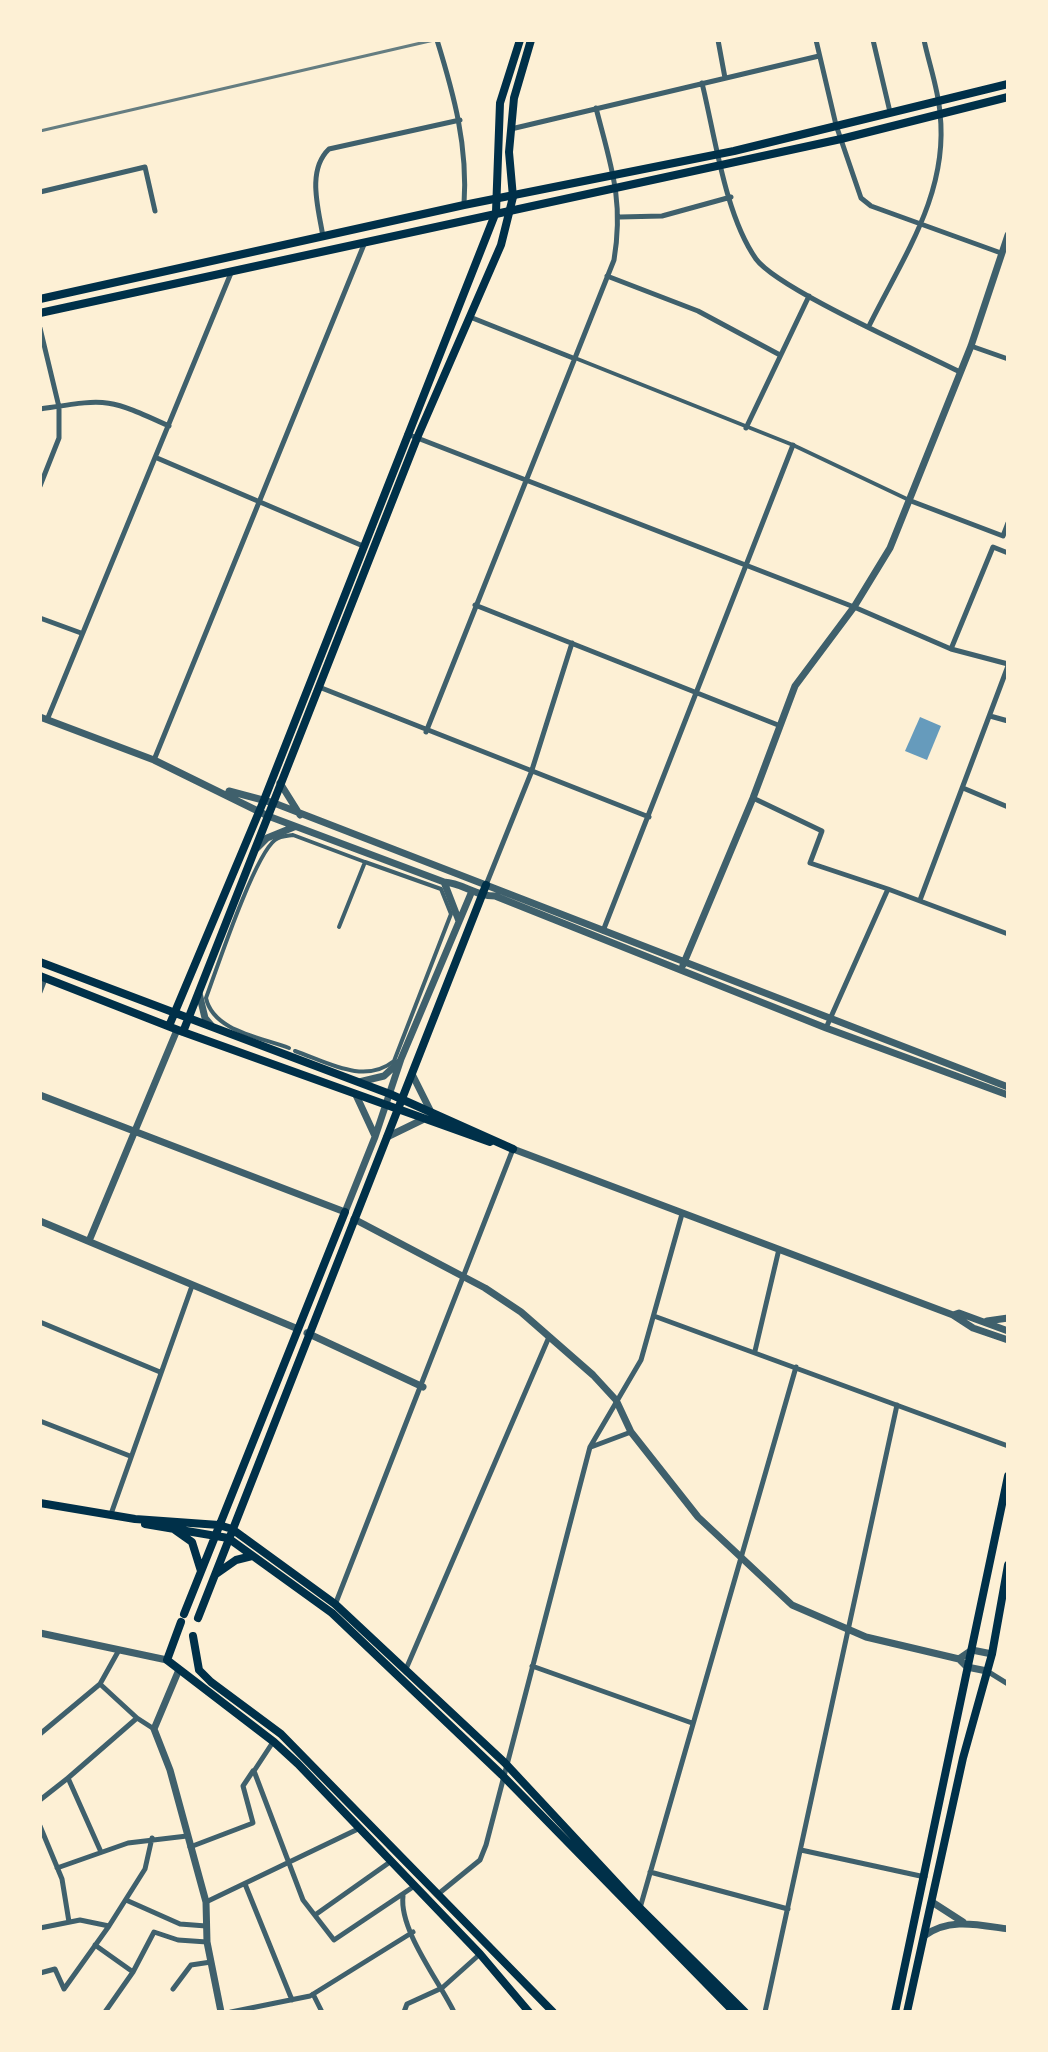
<!DOCTYPE html>
<html>
<head>
<meta charset="utf-8">
<style>
  body { margin:0 }
  #map { position:relative; width:1048px; height:2052px; overflow:hidden; background:#fdf0d5; font-family:"Open Sans",sans-serif }
  canvas { display:block }
  .frame { position:absolute; inset:0; border:42px solid #fdf0d5; pointer-events:none }
</style>
</head>
<body>
<div id="map">
<canvas width="1048" height="2052"></canvas>
<div class="frame"></div>
</div>
<script>
const ctx = document.querySelector('canvas').getContext('2d');
ctx.lineJoin = 'round';
function paint(path, color) {
  ctx.fillStyle = color;
  ctx.fill(path, 'evenodd');
}
function stroke(path, color, width, dash) {
  ctx.strokeStyle = color;
  ctx.lineWidth = width;
  ctx.lineCap = dash ? 'butt' : 'round';
  ctx.setLineDash(dash || []);
  ctx.stroke(path);
}
const water = new Path2D(`
  M920,717l21,9 -14,34 -22,-9z`);
const pedestrian = new Path2D(`
  M575,358l218,87 116,55
  M289,1048c-29,-11 -76,-17 -83,-50 11,-30 48,-142 69,-158 5,-4 12,-4 18,-5l72,27
  M295,1051c32,11 69,34 99,10l57,-147 -10,-25 -76,-27 -26,65`);
const minor = new Path2D(`
  M437,40c17,55 31,106 27,165
  M718,40l7,38
  M816,40l20,85 25,73 10,8 130,47
  M873,40l17,72
  M702,83c13,53 23,132 54,176 22,30 163,92 204,113
  M511,129l308,-73
  M40,192l105,-25 10,44
  M620,217l42,-1 69,-19
  M323,237c-4,-27 -17,-66 6,-88l131,-29
  M607,276l91,35 82,44
  M470,317l103,41
  M869,326c34,-69 80,-133 71,-213 -2,-25 -11,-49 -16,-73
  M40,328l19,79v31l-19,48
  M971,346l37,13
  M40,409c67,-10 66,-12 129,17
  M746,428l63,-132
  M407,434l447,173 97,42 57,15
  M157,458l206,88
  M911,501l92,35 5,-13
  M475,605l303,120
  M40,618l41,15
  M951,649l42,-102 15,6
  M319,687l330,130
  M990,716l18,5
  M47,720l184,-447
  M426,732l188,-472c10,-60 -3,-94 -18,-152
  M154,760l211,-518
  M963,788l45,19
  M753,798l69,33 -12,32 78,26
  M486,885l45,-112 41,-130
  M920,900l88,-234
  M603,931l190,-486
  M40,992l5,-13
  M826,1028l62,-139 120,45
  M654,1316l354,130
  M40,1322l120,50
  M755,1351l24,-102
  M40,1421l90,35
  M591,1447l40,-15
  M111,1514l81,-228
  M335,1605l178,-456
  M532,1666l160,57
  M406,1669l143,-332
  M987,1671l21,13
  M100,1684l37,34
  M40,1734l60,-50 19,-34
  M273,1742l-19,29 49,129 31,40 79,-53
  M40,1800l28,-22
  M40,1826l22,53 7,43
  M190,1847l63,-24 -10,-37 10,-15
  M801,1850l124,27
  M101,1852l-33,-74 69,-60 17,11
  M57,1868l71,-25 59,-7
  M650,1872l138,37
  M245,1884l47,116
  M437,1895l43,-35 6,-15 104,-398 51,-87 41,-146
  M403,1896c-4,34 36,85 51,116
  M126,1900l54,24 26,2
  M206,1902l152,-73
  M640,1908l156,-541
  M315,1915l75,-53
  M40,1928l40,-8 29,6 36,-57 7,-31
  M95,1945l38,27 21,-40 24,8 29,2
  M40,1973l15,-4 9,20 45,-63
  M173,1989l18,-24 20,-3
  M313,1994l9,18
  M105,2012l28,-40
  M231,2012l79,-16 103,-64
  M404,2012l3,-8 35,-16 38,-34
  M765,2012l132,-607`);
const tertiary = new Path2D(`
  M40,717l114,43 114,56 176,66c19,1 31,14 51,14l331,132 182,67
  M280,783l20,32
  M229,791l45,12 734,284
  M257,848l10,-10 27,-11
  M444,882l15,39
  M683,965l70,-167 42,-112 59,-79 36,-59 81,-202 37,-111
  M199,993l6,25 6,7
  M413,1076l17,34
  M359,1082l25,-6 16,-15
  M40,1095l305,117 30,-75 26,-78 71,-168
  M356,1095l19,41
  M387,1137l35,-17
  M513,1149l440,166 20,13 35,12
  M354,1219l131,69 36,24 72,63 23,25 15,32 67,85 94,88 74,32 93,22
  M40,1221l258,108
  M89,1241l88,-211
  M953,1315l6,-2 49,18
  M987,1321l21,-3
  M307,1333l116,54
  M40,1633l127,27
  M987,1671l-20,-4 -8,-8 13,-9 20,4
  M178,1672l-24,57 16,41 36,132 1,40 14,70
  M932,1902l31,20
  M924,1936c25,-19 55,-11 84,-7`);
const secondary = new Path2D(`
  M40,962l350,132 123,55
  M40,976l143,56 307,110
  M169,1026l95,-226 232,-588 4,-109 20,-63
  M183,1032l234,-594 84,-193 12,-48 -4,-45 5,-54 17,-58
  M40,1503l95,16 84,6 13,4 103,75 170,159 135,145 105,104
  M145,1524l83,14 104,75 170,162 232,237
  M175,1530l17,12 9,29
  M216,1574l20,-14 16,-4
  M184,1614l161,-402
  M198,1618l288,-733
  M181,1622l-14,38 107,82 24,22 182,190 49,58
  M193,1636l6,34 12,12 70,52 272,278`);
const primary = new Path2D(`
  M40,299l424,-94 270,-54 274,-67
  M40,313l801,-174 167,-42
  M895,2012l113,-536
  M907,2012l56,-254 29,-104 16,-89`);
const rail = new Path2D(`
  M40,131l394,-91`);
paint(water, '#669bbc');
stroke(pedestrian, '#3f606c', 4);
stroke(minor, '#3f606c', 5);
stroke(tertiary, '#3f606c', 7);
stroke(secondary, '#003049', 8);
stroke(primary, '#003049', 8);
stroke(rail, '#657d81', 3);
</script>
</body>
</html>
